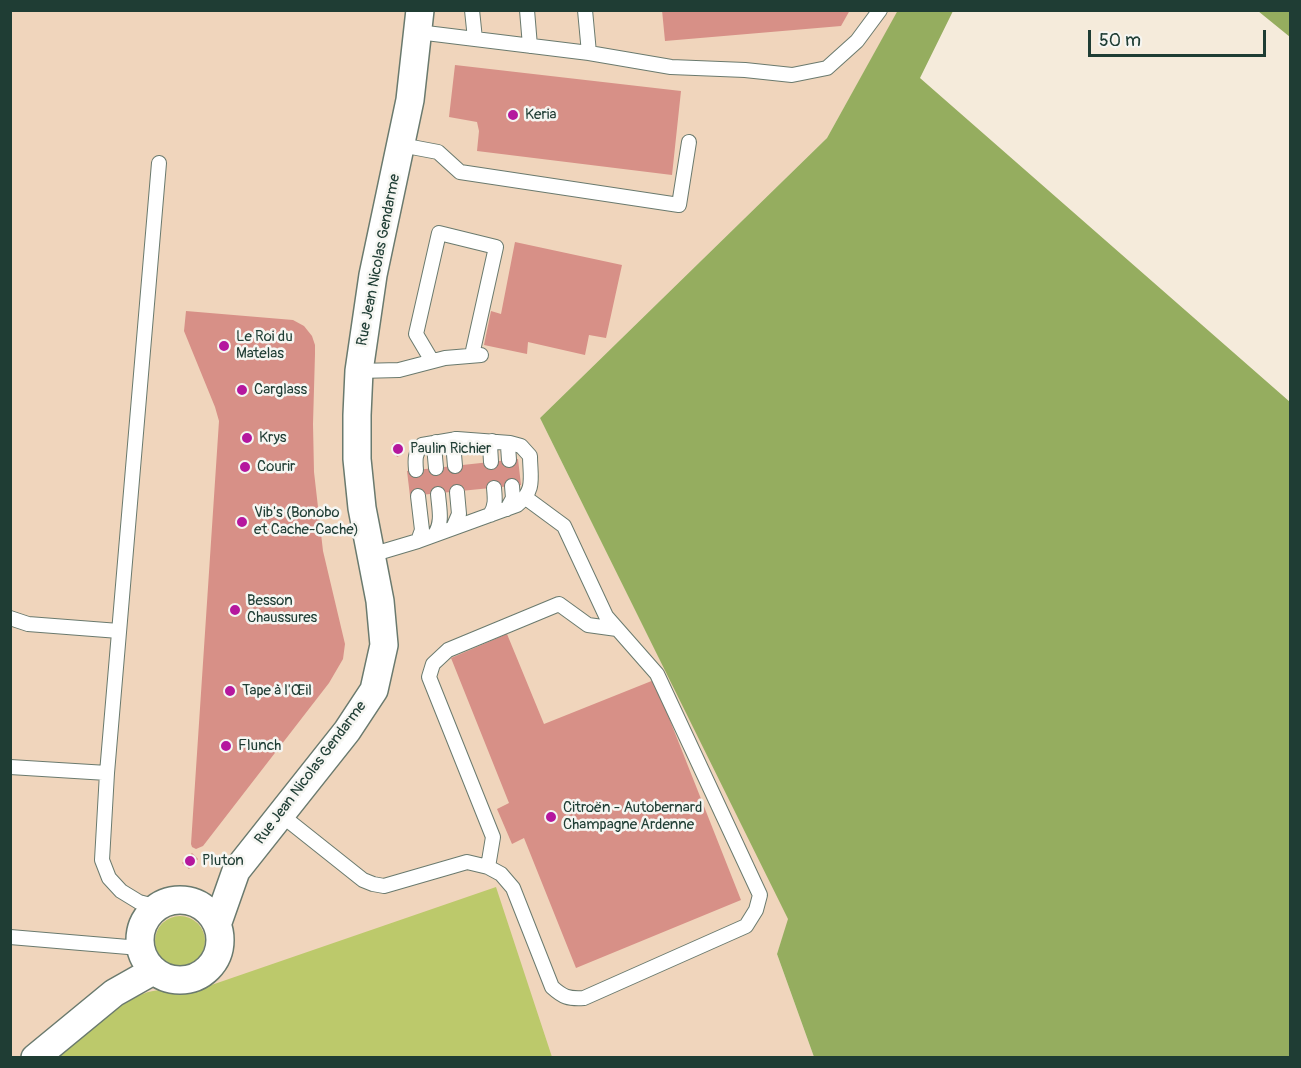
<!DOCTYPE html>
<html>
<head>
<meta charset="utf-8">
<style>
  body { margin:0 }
  #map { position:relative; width:1301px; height:1068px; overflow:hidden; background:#f5ebdb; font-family:Pangolin,sans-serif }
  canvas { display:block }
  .frame { position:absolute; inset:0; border:12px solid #1f3d34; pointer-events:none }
  .scale { position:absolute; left:1088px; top:30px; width:178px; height:27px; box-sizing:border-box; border:3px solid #1f3d34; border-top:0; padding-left:8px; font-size:18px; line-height:21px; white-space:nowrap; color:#1f3d34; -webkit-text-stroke:4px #f6f6f2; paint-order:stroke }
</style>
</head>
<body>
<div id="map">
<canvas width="1301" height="1068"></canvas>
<div class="frame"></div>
<div class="scale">50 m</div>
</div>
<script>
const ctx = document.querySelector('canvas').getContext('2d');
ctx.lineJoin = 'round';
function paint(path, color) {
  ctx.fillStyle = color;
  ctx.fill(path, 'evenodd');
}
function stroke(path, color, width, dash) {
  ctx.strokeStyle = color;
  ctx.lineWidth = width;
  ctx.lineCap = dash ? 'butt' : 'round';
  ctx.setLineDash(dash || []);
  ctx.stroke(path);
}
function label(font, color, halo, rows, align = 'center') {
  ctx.font = font + ' Pangolin,sans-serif';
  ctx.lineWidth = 5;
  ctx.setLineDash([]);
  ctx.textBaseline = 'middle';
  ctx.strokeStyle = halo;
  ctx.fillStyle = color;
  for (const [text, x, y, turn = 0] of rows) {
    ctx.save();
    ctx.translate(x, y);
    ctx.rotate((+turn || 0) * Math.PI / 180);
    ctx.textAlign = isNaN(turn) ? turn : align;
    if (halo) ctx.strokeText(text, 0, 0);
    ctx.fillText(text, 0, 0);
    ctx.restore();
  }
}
const built = new Path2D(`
  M10,11h888l-71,127 -287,280 249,501 -12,35 37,103h-803z`);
const green = new Path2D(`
  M496,887l56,170h-494c23,-18 66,-61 95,-66 14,-3 27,2 41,0z
  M155 941a25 25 0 1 1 50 0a25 25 0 1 1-50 0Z`);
const forest = new Path2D(`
  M898,10l55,1 -33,67 370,324v655h-476l-37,-103 11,-35 -248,-501 287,-280z
  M1258,11h32v26z`);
const building = new Path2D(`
  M662,10h188l-9,16 -176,15z
  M455,65l226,26 -9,84 -195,-24 2,-20 -2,-9 -28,-5z
  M515,242l107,23 -16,73 -17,-3 -4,20 -57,-13 -1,12 -43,-9 7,-34 10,3z
  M186,311l107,9 11,6 8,10 3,9v9l-2,70 1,48 9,79 22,93 -2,15 -14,24 -126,163 -7,3 -4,-2 -1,-3 28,-423 -4,-14 -31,-76z
  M398,442l5,12 -6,3 -5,-13z
  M518,459l3,26 -111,11 -3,-25z
  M507,634l37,90 110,-44 87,220 -165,68 -52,-130 -12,6 -15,-35 12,-6 -58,-145z
  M192,853l6,6 -9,10 -7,-6z`);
const lane = new Path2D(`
  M472,10l3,29
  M527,10l3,36
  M585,10l4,43
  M418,32l171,21 82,14 74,3 47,5 35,-7 30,-27 23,-31
  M401,145l37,7 22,20 219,33 10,-63
  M432,361l-16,-27 23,-101 57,14 -24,108
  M359,371l40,-1 46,-12 36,-3
  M509,460l-1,-14 2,-3
  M491,462l-1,-17 2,-4
  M455,466l-2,-23 2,-4
  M436,468l-2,-22 2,-4
  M507,509l6,-11 -1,-12
  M490,515c6,-9 5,-17 4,-27
  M453,528l6,-14 -2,-22
  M435,534c8,-12 4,-26 3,-40
  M418,541l4,-11 -4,-34
  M371,555l47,-14 99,-36c19,-15 13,-28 13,-49l-9,-10 -11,-3 -53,-4 -35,6c-7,8 -7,14 -6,25
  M10,618l18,6 91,7
  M10,767l97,6
  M280,814l83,66 10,4 11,2 83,-24 21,5 13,7 12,14 39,99c11,10 16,12 32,11l162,-72 10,-16 4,-15 -103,-221 -51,-58 -42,-90 -38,-28
  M488,867l5,-30 -64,-160 4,-13 15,-14 111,-46 29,21 29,4
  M158,907l-19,-5 -18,-11 -12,-13 -7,-18 5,-87 52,-610
  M10,937l130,11`);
const street = new Path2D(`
  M140 940a40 40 0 1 1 80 0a40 40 0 1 1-80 0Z
  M217,925l19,-54 111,-140 27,-41 10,-45 -4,-44 -18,-93 -5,-49v-44l2,-44 14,-96 37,-175 10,-90
  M35,1058l79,-65 39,-22`);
const markers = [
  [513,115,6,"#b5179e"],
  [224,346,6,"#b5179e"],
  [242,390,6,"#b5179e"],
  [247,438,6,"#b5179e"],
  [398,449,6,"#b5179e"],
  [245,467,6,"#b5179e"],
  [242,522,6,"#b5179e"],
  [235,610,6,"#b5179e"],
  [230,691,6,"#b5179e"],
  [226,746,6,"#b5179e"],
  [551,817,6,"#b5179e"],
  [190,861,6,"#b5179e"]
];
const poiNames = [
  ["Keria",525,115],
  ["Le Roi du",236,337],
  ["Matelas",236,354],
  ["Carglass",254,390],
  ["Krys",259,438],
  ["Paulin Richier",410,449],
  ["Courir",257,467],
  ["Vib's (Bonobo",254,513],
  ["et Cache-Cache)",254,530],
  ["Besson",247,601],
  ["Chaussures",247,618],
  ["Tape à l'Œil",242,691],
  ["Flunch",238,746],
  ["Citroën - Autobernard",563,808],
  ["Champagne Ardenne",563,825],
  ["Pluton",202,861]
];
const streetNames = [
  ["Rue Jean Nicolas Gendarme",379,260,-79],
  ["Rue Jean Nicolas Gendarme",311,773,-53]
];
paint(built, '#f0d5bc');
paint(green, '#bcc96b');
paint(forest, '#95ad5f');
paint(building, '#d79087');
stroke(lane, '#6a7a6e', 16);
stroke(street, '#6a7a6e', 30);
stroke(lane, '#fff', 14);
stroke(street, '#fff', 27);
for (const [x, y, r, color] of markers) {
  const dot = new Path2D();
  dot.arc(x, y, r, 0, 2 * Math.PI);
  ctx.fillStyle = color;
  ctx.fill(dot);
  stroke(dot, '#f6f6f2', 2);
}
label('15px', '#1f3d34', '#f6f6f2', poiNames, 'left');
label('15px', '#1f3d34', '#f6f6f2', streetNames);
</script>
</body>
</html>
